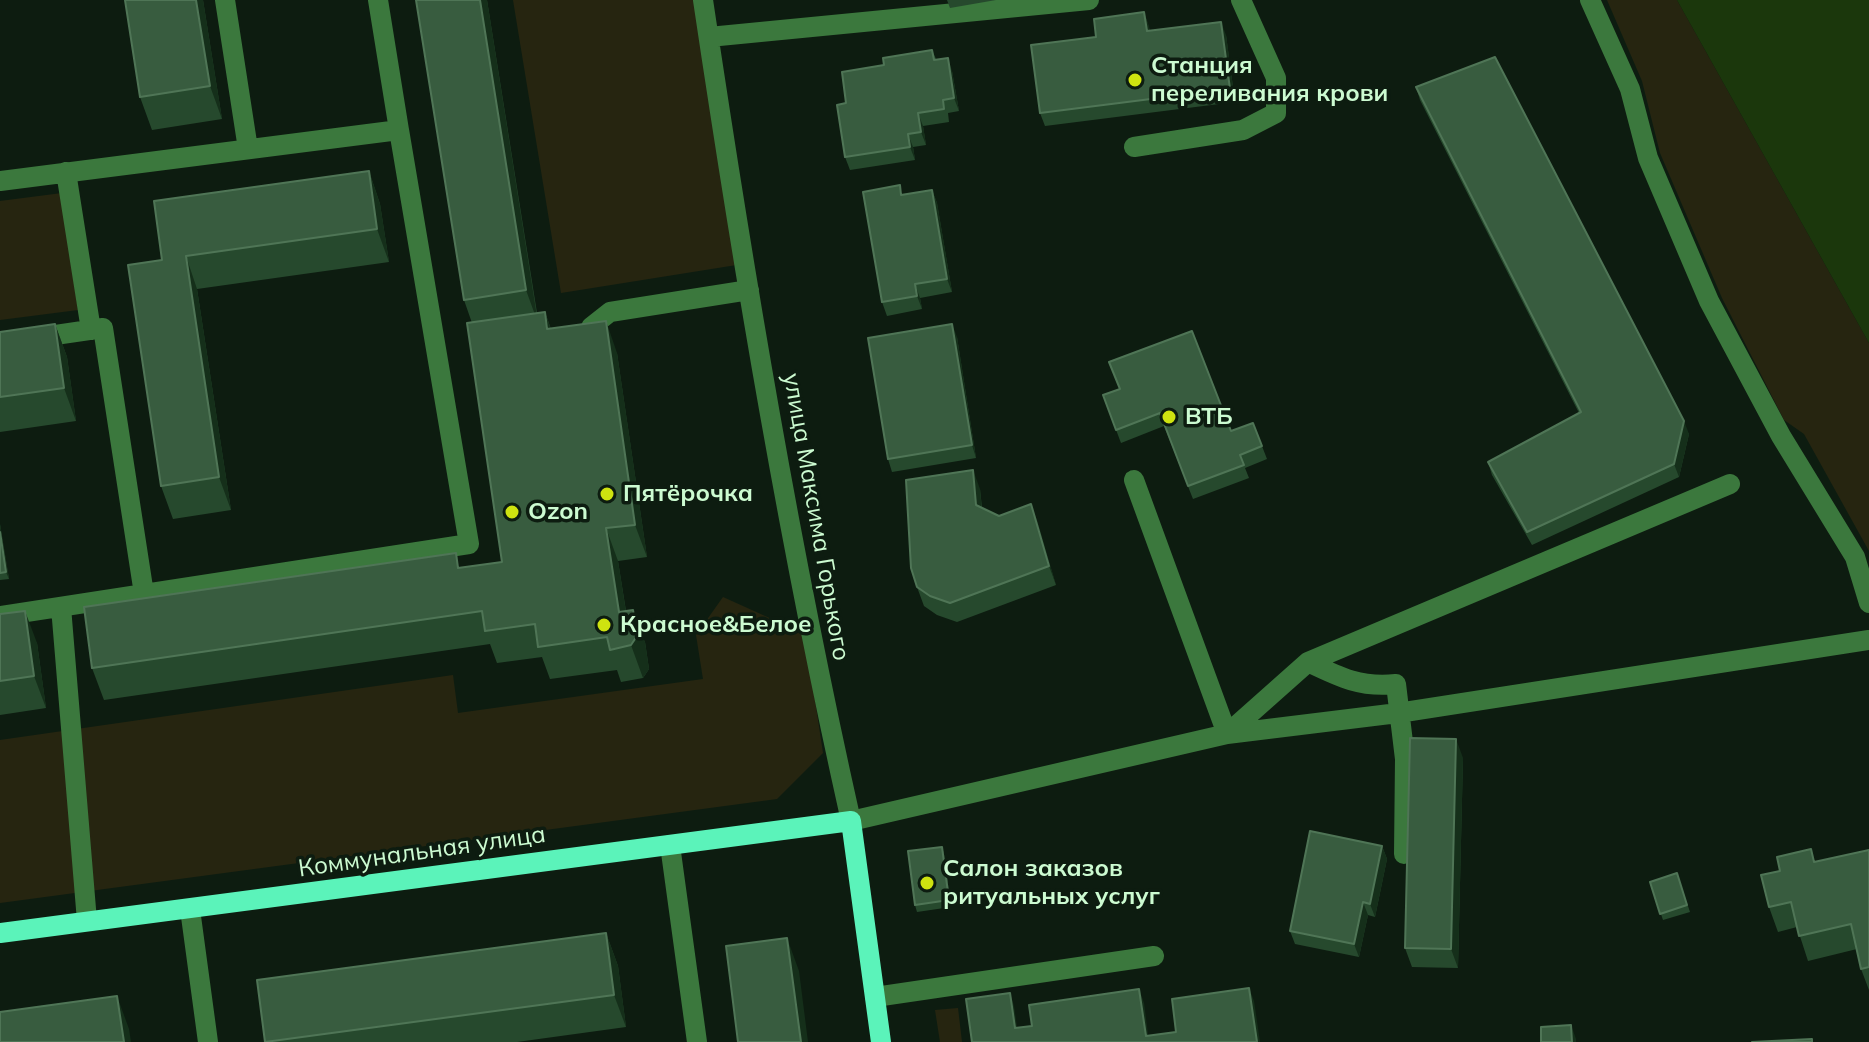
<!DOCTYPE html>
<html>
<head>
<meta charset="utf-8">
<style>
  body { margin:0 }
  canvas { display:block; background:#0d1c10 }
</style>
</head>
<body>
<canvas width="1869" height="1042"></canvas>
<script>
const ctx = document.querySelector('canvas').getContext('2d');
ctx.lineJoin = 'round';
function paint(path, color) {
  ctx.fillStyle = color;
  ctx.fill(path, 'evenodd');
}
function stroke(path, color, width, dash) {
  ctx.strokeStyle = color;
  ctx.lineWidth = width;
  ctx.lineCap = dash ? 'butt' : 'round';
  ctx.setLineDash(dash || []);
  ctx.stroke(path);
}
function label(font, color, halo, rows, align = 'center') {
  ctx.font = font + ' Mulish,sans-serif';
  ctx.lineWidth = 7;
  ctx.setLineDash([]);
  ctx.textBaseline = 'middle';
  ctx.strokeStyle = halo;
  ctx.fillStyle = color;
  for (const [text, x, y, turn = 0] of rows) {
    ctx.save();
    ctx.translate(x, y);
    ctx.rotate((+turn || 0) * Math.PI / 180);
    ctx.textAlign = isNaN(turn) ? turn : align;
    if (halo) ctx.strokeText(text, 0, 0);
    ctx.fillText(text, 0, 0);
    ctx.restore();
  }
}
const green = new Path2D(`
  M513,0h195l41,263 -188,30z
  M1607,0h70l192,343v208l-65,-117 -20,-14 -62,-122 -62,-145 -18,-72z
  M62,193l16,117 -78,10v-119z
  M723,597l82,37 18,119 -46,46 -777,104v-163l453,-65 5,38 245,-34 -7,-44z
  M958,1008l4,34h-22l-5,-32z`);
const water = new Path2D(`
  M1677,0h192v343z`);
const minor = new Path2D(`
  M225,0l23,149
  M703,0c41,275 87,549 148,821l376,-87 81,-72 422,-178
  M1590,0l40,89 18,69 61,143 72,135 74,121 14,46
  M709,37l380,-37
  M1134,147l109,-17 33,-17v-35l-35,-78
  M66,172l25,158
  M0,181l399,-51 -21,-130
  M0,343l103,-15 41,266
  M586,344l5,-17 19,-15 139,-22
  M1134,480l93,254 171,-21 471,-73
  M61,607l26,314
  M0,616l469,-72 -70,-414
  M1308,662c31,15 53,26 88,22l9,75 -1,95
  M670,845l27,197
  M190,909l18,133
  M875,997l279,-41`);
const major = new Path2D(`
  M0,933l851,-112 30,221`);
const wall = new Path2D(`
  M203,0l19,119 -70,11 -12,-33z
  M487,0l50,313 8,-1 6,17 66,24 30,204 -29,4 8,50 19,31 4,27 -6,9 -22,4 -4,-12 -67,9 -8,-22 -45,6 -7,-19 -386,56 -12,-32 369,-100 41,-6 -30,-239 -8,-23z
  M947,0h49l-46,8z
  M1144,12l6,19 76,4 9,67 -190,24 -5,-13 56,-76z
  M932,50l4,9 16,12 7,40 -11,2 1,9 -26,4 3,19 -13,2 2,13 -65,10 -5,-13 1,-54 38,-38z
  M1416,87l273,347 -10,43 -147,68 -40,-70 -4,-13 91,-49 -159,-313z
  M369,171l11,33 9,58 -192,27 34,221 -58,9 -12,-33 1,-226z
  M932,190l5,13 15,89 -32,6 2,11 -35,7 -5,-14 21,-107z
  M55,324l12,33 9,64 -76,11v-100z
  M957,337l19,121 -84,14 -4,-13z
  M1103,395l128,36 22,-8 14,36 -22,9 4,10 -56,21 -29,-73 -43,17z
  M980,489l2,19 17,8 32,-12 25,81 -99,37 -20,-7 -13,-9 -7,-19z
  M0,524l9,55 -9,1z
  M0,614l37,29 9,65 -46,7z
  M1463,758l-5,210 -46,-1 -7,-19z
  M1382,846l5,13 -12,58 -7,-2 -9,42 -64,-13 -5,-13z
  M942,847l2,7 7,53 -34,5 -2,-7z
  M1869,850v140l-8,-21 -4,-20 -49,12 -11,-34 -19,5 -9,-25 47,-45z
  M1677,873l13,39 -27,8 -13,-38z
  M606,933l12,33 8,61 -109,15h-251z`);
const shadedWall = new Path2D(`
  M196,0h7l19,119 -12,-33z
  M480,0h7l51,323 -12,-33z
  M1144,12l5,14 3,18 -5,-13z
  M1221,22l5,13 9,67 -5,-13z
  M948,58l4,13 7,40 -5,-13z
  M918,113l5,13 3,19 -5,-13z
  M908,134l5,13 2,13 -5,-13z
  M369,171l11,33 9,58 -12,-33z
  M932,190l5,13 15,89 -5,-13z
  M186,256l11,33 34,221 -12,-33z
  M915,284l5,14 2,11 -5,-13z
  M545,312l11,33 -9,-16z
  M606,321l11,32 30,204 -12,-32z
  M55,324l12,33 9,64 -12,-33z
  M952,324l5,13 19,121 -4,-13z
  M1684,421l5,13 -10,43 -5,-13z
  M973,470l7,19 3,35 -7,-19z
  M1031,504l7,19 18,62 -7,-19z
  M0,524l9,55 -3,-7 -6,-40z
  M606,528l12,33 13,83 -12,-32z
  M633,610l12,32 4,27 -6,9 -12,-33z
  M25,611l12,32 9,65 -12,-32z
  M1456,739l7,19 -5,210 -7,-19z
  M1382,846l5,13 -12,58 -5,-13z
  M942,847l2,7 7,53 -2,-7z
  M1363,902l5,13 -9,42 -5,-13z
  M606,933l12,33 8,61 -12,-32z
  M787,938l12,33 9,71h-7z
  M1249,988l5,13 6,41h-3z
  M1139,989l5,14 5,39 -3,-6z
  M1010,993l4,13 5,35 -4,-13z
  M117,996l12,33 2,13h-7z
  M1571,1025l5,14v3h-4z`);
const building = new Path2D(`
  M125,0h71l14,86 -70,11z
  M416,0h64l46,290 -62,10z
  M1144,12l3,19 74,-9 9,67 -190,24 -9,-68 65,-8 -2,-18z
  M932,50l2,10 14,-2 6,40 -11,2 1,9 -26,4 3,19 -13,2 2,13 -65,10 -8,-52 9,-2 -4,-31 42,-7 -1,-7z
  M1495,57l189,364 -10,43 -147,68 -39,-70 93,-50 -165,-325z
  M369,171l8,58 -191,27 33,221 -58,9 -33,-221 34,-5 -8,-59z
  M900,185l1,10 31,-5 15,89 -32,5 2,12 -35,6 -19,-110z
  M545,312l2,17 59,-8 29,204 -29,3 13,84 14,-2 4,26 -6,9 -21,5 -3,-13 -69,10 -3,-23 -50,7 -3,-20 -390,57 -8,-61 372,-54 2,15 44,-6 -35,-239z
  M55,324l9,64 -64,9v-65z
  M952,324l20,121 -84,14 -20,-121z
  M1192,331l39,100 22,-8 9,23 -22,9 4,10 -56,21 -28,-73 -44,17 -13,-35 17,-6 -11,-27z
  M973,470l3,35 23,11 32,-12 18,62 -99,37 -20,-7 -13,-9 -6,-19 -5,-88z
  M0,532l6,40 -6,1z
  M25,611l9,65 -34,5v-67z
  M1410,738l46,1 -5,210 -46,-1z
  M1310,831l72,15 -12,58 -7,-2 -9,42 -64,-13z
  M942,847l7,53 -34,5 -7,-54z
  M1811,849l3,13 55,-12v117l-8,2 -10,-45 -52,12 -8,-34 -22,5 -8,-32 19,-4 -3,-14z
  M1677,873l10,32 -27,9 -10,-32z
  M606,933l8,62 -349,47 -8,-62z
  M787,938l14,104h-63l-12,-96z
  M1249,988l8,54h-285l-6,-43 44,-6 5,35 17,-2 -3,-21 110,-16 7,47 30,-4 -4,-33z
  M117,996l7,46h-124v-30z
  M1571,1025l1,17h-31v-15z
  M1812,1039v3h-60z`);
const markers = [
  [1135,80,8,"#cee310"],
  [1169,417,8,"#cee310"],
  [607,494,8,"#cee310"],
  [512,512,8,"#cee310"],
  [604,625,8,"#cee310"],
  [927,883,8,"#cee310"]
];
const poiNames = [
  ["Станция",1151,66],
  ["переливания крови",1151,94],
  ["ВТБ",1185,417],
  ["Пятёрочка",623,494],
  ["Ozon",528,512],
  ["Красное&Белое",620,625],
  ["Салон заказов",943,869],
  ["ритуальных услуг",943,897]
];
const streetNames = [
  ["улица Максима Горького",816,517,80],
  ["Коммунальная улица",422,852,-8]
];
paint(green, '#262510');
paint(water, '#1b370c');
stroke(minor, '#3b783d', 20);
stroke(major, '#5bf3ba', 20);
paint(wall, '#26492d');
paint(shadedWall, '#152f1a');
paint(building, '#385c3f');
stroke(building, '#4f7556', 2);
for (const [x, y, r, color] of markers) {
  const dot = new Path2D();
  dot.arc(x, y, r, 0, 2 * Math.PI);
  ctx.fillStyle = color;
  ctx.fill(dot);
  stroke(dot, '#0d1c10', 3);
}
label('bold 24px', '#ccfbd1', '#0d1c10', poiNames, 'left');
label('24px', '#ccfbd1', '#0d1c10', streetNames);
</script>
</body>
</html>
